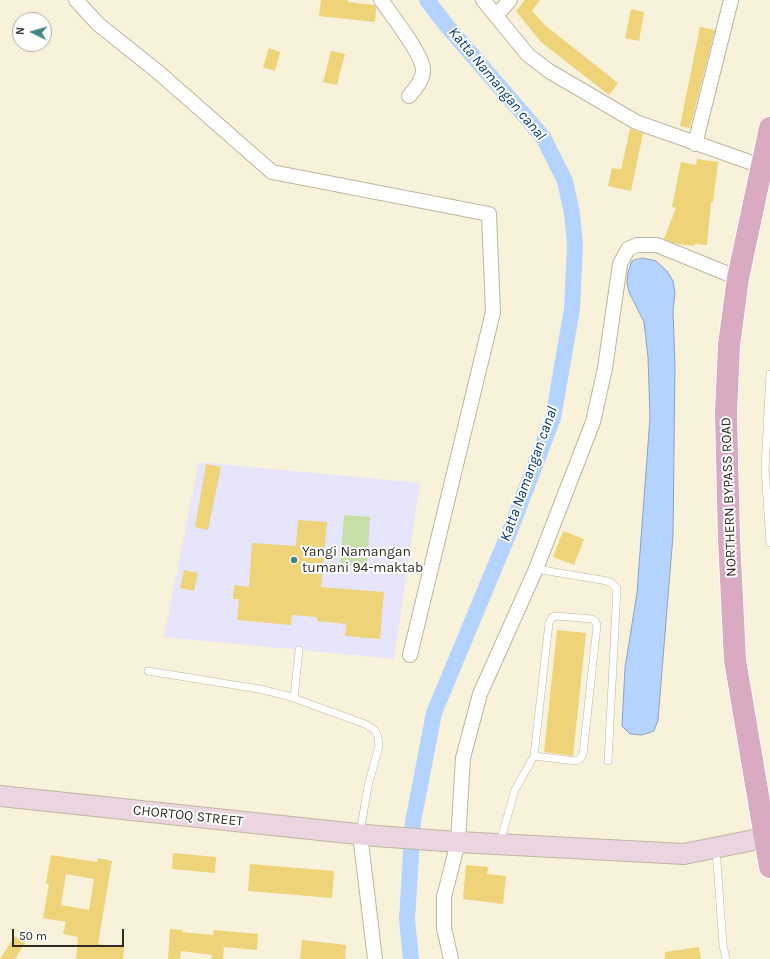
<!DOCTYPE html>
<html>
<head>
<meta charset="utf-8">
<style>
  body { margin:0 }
  #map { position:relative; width:770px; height:959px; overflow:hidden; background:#f9f2db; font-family:Karla,sans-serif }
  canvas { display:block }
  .north { position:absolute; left:12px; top:12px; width:40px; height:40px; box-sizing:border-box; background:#fff; border:1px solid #acaba7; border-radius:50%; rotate:275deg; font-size:11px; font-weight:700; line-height:16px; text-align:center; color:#2f2c23 }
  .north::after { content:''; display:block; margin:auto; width:14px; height:18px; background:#3f8786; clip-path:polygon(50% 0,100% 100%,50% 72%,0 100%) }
  .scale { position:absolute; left:12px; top:929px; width:112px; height:18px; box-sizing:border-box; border:2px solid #2f2c23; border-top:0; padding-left:5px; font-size:12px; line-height:14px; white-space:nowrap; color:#2f2c23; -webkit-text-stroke:3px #fff; paint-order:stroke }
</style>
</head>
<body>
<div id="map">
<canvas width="770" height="959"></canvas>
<div class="north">N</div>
<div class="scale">50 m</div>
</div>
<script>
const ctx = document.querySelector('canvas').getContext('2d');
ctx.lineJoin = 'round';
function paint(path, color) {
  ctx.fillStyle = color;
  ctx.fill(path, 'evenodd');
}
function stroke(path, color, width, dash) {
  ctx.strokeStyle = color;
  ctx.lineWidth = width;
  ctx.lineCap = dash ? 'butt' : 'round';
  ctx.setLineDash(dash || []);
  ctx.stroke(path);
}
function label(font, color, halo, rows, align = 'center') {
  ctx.font = font + ' Karla,sans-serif';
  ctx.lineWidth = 4;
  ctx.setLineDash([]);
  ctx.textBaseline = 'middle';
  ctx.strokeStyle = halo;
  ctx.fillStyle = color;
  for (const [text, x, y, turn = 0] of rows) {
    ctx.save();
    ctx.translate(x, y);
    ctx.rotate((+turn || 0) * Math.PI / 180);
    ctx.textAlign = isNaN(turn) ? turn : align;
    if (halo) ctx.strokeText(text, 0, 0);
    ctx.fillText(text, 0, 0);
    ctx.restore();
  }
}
const education = new Path2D(`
  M199,462l221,21 -26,176 -230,-22z`);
const green = new Path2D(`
  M344,515l26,2 -3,50 -27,-2z`);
const water = new Path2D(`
  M643,258l13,3 11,10 6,10 2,12 -2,18 2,54 -2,170 -15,185 -4,11 -12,4 -12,-1 -8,-8 3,-58 12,-75 13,-176 -2,-60 -4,-35 -15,-30 -2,-10 1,-10 4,-11z`);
const canal = new Path2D(`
  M411,959l-4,-40 6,-97 21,-109 77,-185 42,-110 19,-109 3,-64 -3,-32 -7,-32 -22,-44 -96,-111 -20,-26`);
const building = new Path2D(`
  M321,0h27v2l26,3 2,3 -1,14 -56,-6z
  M525,0h15l-8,11 14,15 72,57 -9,12 -68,-53 -25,-31z
  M631,9l13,3 -5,29 -14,-3z
  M700,27l15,3 -25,98 -10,-2z
  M269,48l11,4 -5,19 -12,-4z
  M331,51l14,3 -8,31 -14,-3z
  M630,129l13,4 -12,58 -23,-5 4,-18 9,2z
  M697,159l21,3 -5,40h-2l-4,43 -12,-1 -1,2 -17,-2 -13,-5 12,-31 -4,-1 9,-45 15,3z
  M206,464l15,3 -13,63 -13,-3z
  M298,520l29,2 -6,65 63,5 -4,47 -35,-3 1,-12 -29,-3v-4l-25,-2 -1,10 -54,-5 2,-21h-6l1,-14 15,2 3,-44 44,3z
  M563,531l21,8 -10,26 -21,-8z
  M184,570l14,3 -4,18 -14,-3z
  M557,630l29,3 -13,123 -29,-4z
  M173,853l43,4 -1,16 -43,-4z
  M51,855l46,7 1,-4 14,3 -14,83 26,3 -1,12h-47l2,-22 -15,-3 3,-12 -23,-4 6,-34 -3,-1zM66,874l28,5 -5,31 -28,-5z
  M250,864l84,7 -2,27 -84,-7z
  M466,865l22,2 -1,7 19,2 -3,28 -40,-5z
  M170,929l13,1 -1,2 31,3 1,-5 44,4 -1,16 -33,-3 -1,12h-12l1,-4 -31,-4 -1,8h-12z
  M15,936l10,7 -10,16h-15z
  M302,940l44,5 -1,14h-45z
  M699,947l2,12h-36v-7z`);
const lane = new Path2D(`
  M770,374l-5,94 5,75
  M536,569l66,11 8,2 7,6 -9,173
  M148,671l111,18 29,7 77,28 10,6 3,7 1,9 -11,40 -8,47
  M294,698l5,-48
  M500,842l15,-52 19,-34 15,-133 3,-6 5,-1 35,3 3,2 2,4 -14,129 -3,5 -4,2 -42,-5
  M716,848l7,97 3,14`);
const street = new Path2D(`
  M76,0l22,24 60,48 114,100 217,42 4,98 -83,343
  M381,0c10,14 41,54 42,69 1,10 -8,20 -14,27
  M483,0l45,55 21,16 87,51 125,44
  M496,16l14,-16
  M695,144l36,-144
  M360,834l15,125
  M451,959l-7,-31v-31l14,-55 5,-84 17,-64 56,-125 57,-147 12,-54 15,-104 8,-15 9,-4h20l81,33`);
const secondary = new Path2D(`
  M0,796l376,40 82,6 226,12 80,-16`);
const primary = new Path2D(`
  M770,128l-32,150 -9,67 -3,68 3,126 6,121 35,207`);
const markers = [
  [294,560,4,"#3f8786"]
];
const streetNames = [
  ["NORTHERN BYPASS ROAD",729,497,-92],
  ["CHORTOQ STREET",188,816,6]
];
const poiNames = [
  ["Yangi Namangan",302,552],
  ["tumani 94-maktab",302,568]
];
const waterNames = [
  ["Katta Namangan canal",497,84,50],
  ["Katta Namangan canal",529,474,-70]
];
paint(education, '#e7e5fb');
paint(green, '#c6dfa9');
paint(water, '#b4d4ff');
stroke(water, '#8ca2bd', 1);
stroke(canal, '#b4d4ff', 16);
paint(building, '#eed379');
stroke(lane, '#bdb6a0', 8);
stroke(street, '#bdb6a0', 16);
stroke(secondary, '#bdb6a0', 22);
stroke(primary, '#fff', 24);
stroke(lane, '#fff', 7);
stroke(street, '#fff', 14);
stroke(secondary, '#ecd4e0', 20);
stroke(primary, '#d9aac1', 22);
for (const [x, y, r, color] of markers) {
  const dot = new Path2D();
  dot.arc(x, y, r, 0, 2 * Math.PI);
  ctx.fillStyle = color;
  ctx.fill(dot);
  stroke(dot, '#fff', 1.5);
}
label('14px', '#2f2c23', '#fff', streetNames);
label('14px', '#2f2c23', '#fff', poiNames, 'left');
label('italic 15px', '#033975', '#fff', waterNames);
</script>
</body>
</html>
